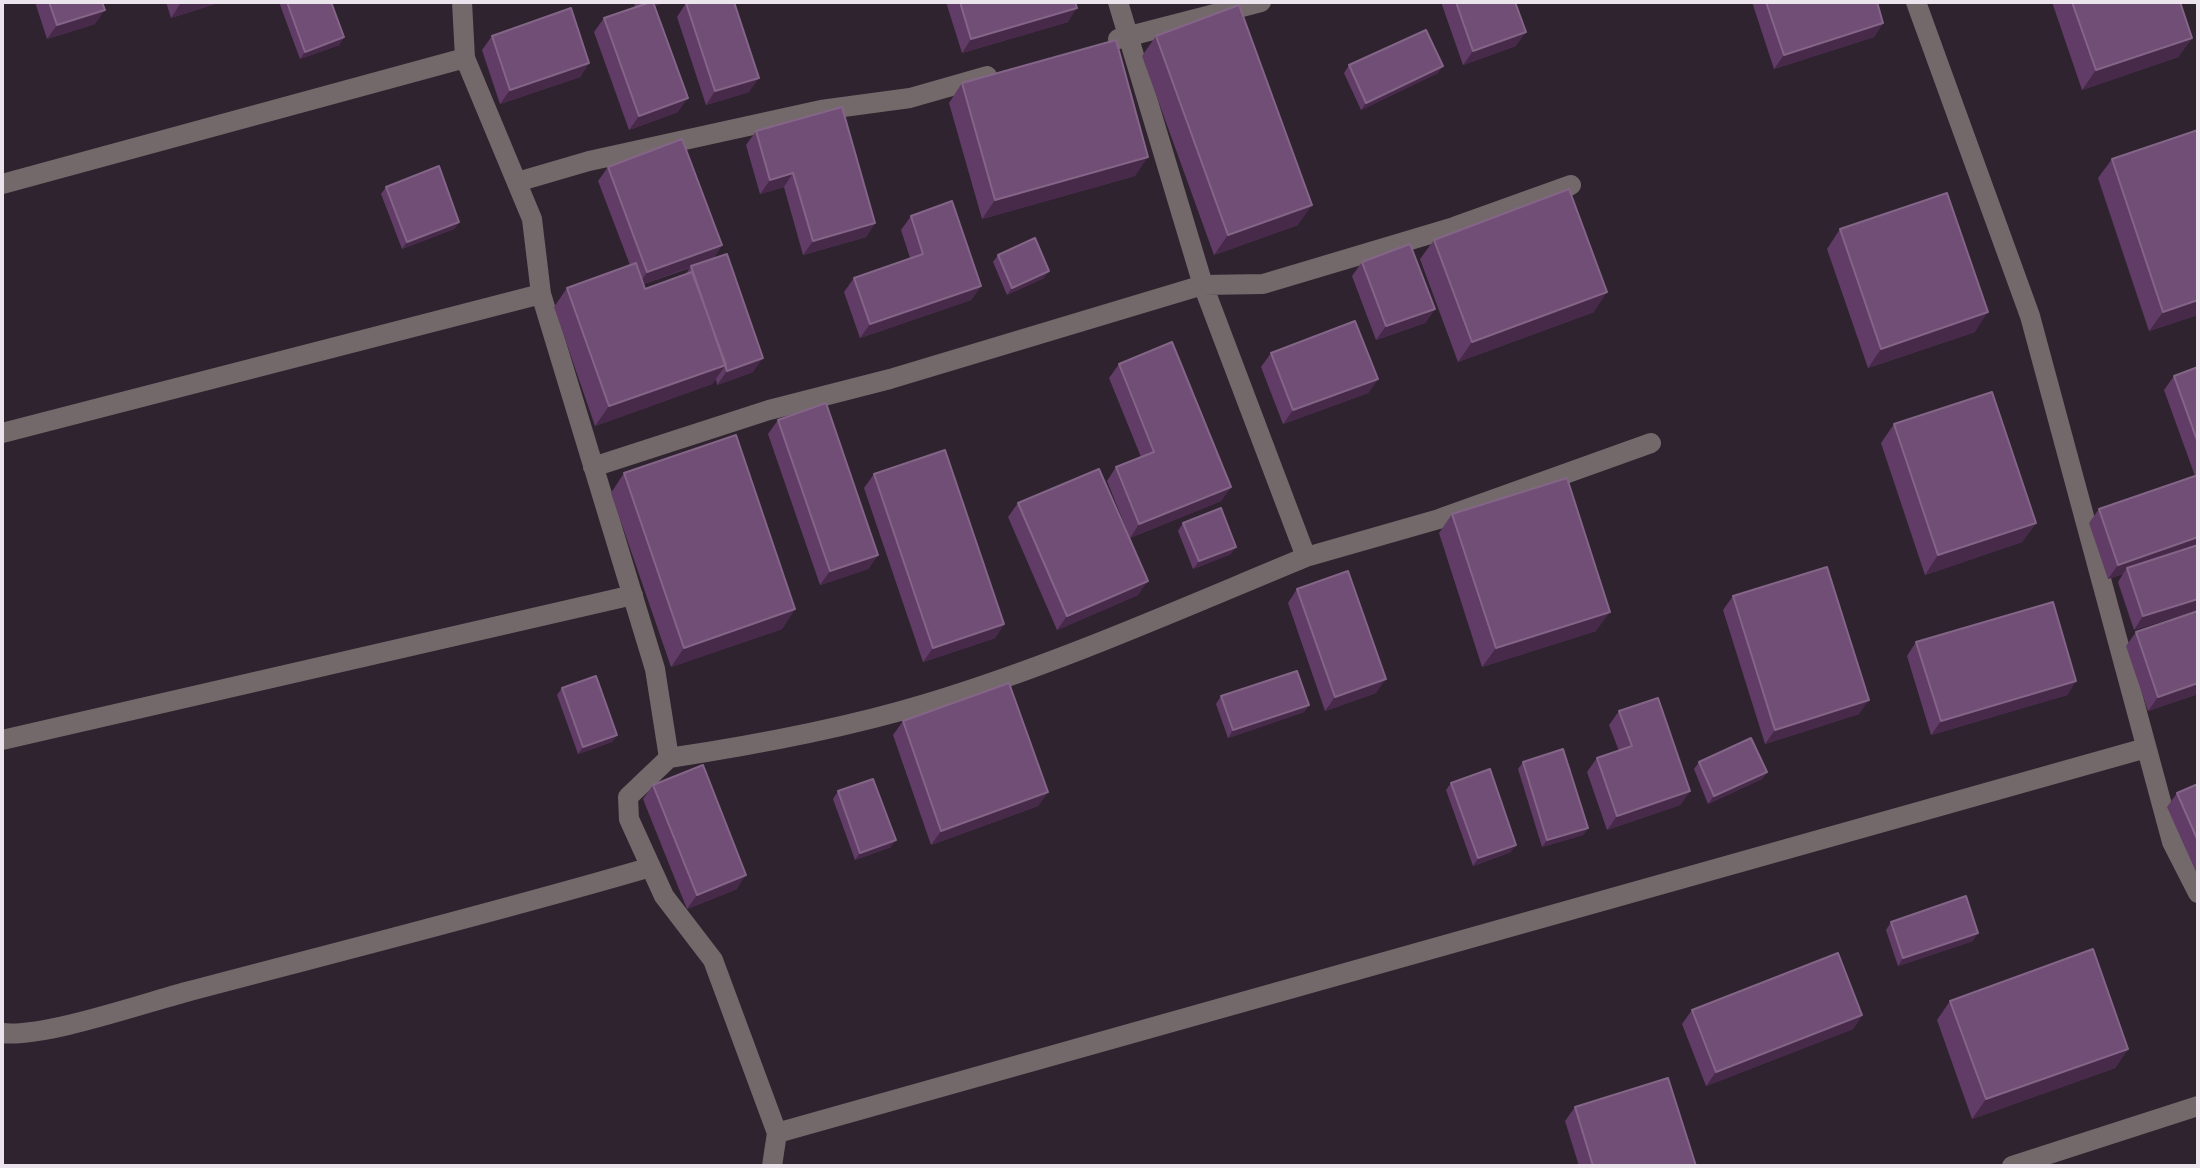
<!DOCTYPE html>
<html>
<head>
<meta charset="utf-8">
<style>
  body { margin:0 }
  #map { position:relative; width:2200px; height:1168px; overflow:hidden; background:#2f2330; font-family:Figtree,sans-serif }
  canvas { display:block }
  .frame { position:absolute; inset:0; border:4px solid #ece4ed; pointer-events:none }
</style>
</head>
<body>
<div id="map">
<canvas width="2200" height="1168"></canvas>
<div class="frame"></div>
</div>
<script>
const ctx = document.querySelector('canvas').getContext('2d');
ctx.lineJoin = 'round';
function stroke(path, color, width, dash) {
  ctx.strokeStyle = color;
  ctx.lineWidth = width;
  ctx.lineCap = dash ? 'butt' : 'round';
  ctx.setLineDash(dash || []);
  ctx.stroke(path);
}
function paint(path, color) {
  ctx.fillStyle = color;
  ctx.fill(path, 'evenodd');
}
const street = new Path2D(`
  M462,2l3,56 67,161 9,75 114,375 14,89 -41,39 1,22 35,77 49,64 64,173 -5,33
  M1916,2l114,314 142,526 26,51
  M1118,39l143,-37
  M517,182l72,-21 232,-51 89,-12 77,-22
  M2,184l463,-126
  M2,433l539,-139
  M593,467l176,-57 121,-31 313,-94 60,-1 191,-57 117,-42
  M1306,557l133,-38 212,-76
  M2,740l631,-145
  M669,758c86,-13 173,-29 256,-54 130,-39 255,-95 381,-147l-103,-272 -85,-283
  M2,1033c41,5 139,-29 184,-41 155,-41 311,-80 465,-125
  M777,1133l1369,-385
  M2012,1166l186,-60`);
const wall = new Path2D(`
  M35,2h67l-7,22 -48,15z
  M166,2h55l-50,16z
  M279,2h52l13,35 -5,8 -39,14z
  M634,2h34l-13,4 23,106 -49,18 -35,-98 10,-14 31,-11z
  M946,2h129l-7,20 -106,31z
  M1441,2h74l1,44 -53,19z
  M1752,2h125l6,21 -9,14 -100,32z
  M2052,2h128l12,36 -14,19 -96,33z
  M686,3l63,89 -43,13 -29,-88z
  M492,36l97,27 -9,14 -80,27 -18,-54z
  M1156,36l142,189 -84,30 -72,-199z
  M1349,65l89,8 -77,37 -17,-37z
  M962,83l173,93 -153,43 -33,-116z
  M756,131l119,92 -9,14 -63,18 -19,-68 -24,7 -14,-49z
  M2112,159l86,156 -49,16 -51,-153z
  M608,167l114,78 -9,14 40,113 -36,13 -1,-6 -4,5 -117,42 -41,-119 13,-19 63,-23 -32,-84zM690,268l-5,7 -40,14 -1,-5z
  M386,187l73,35 -5,7 -52,20 -21,-55z
  M911,216l70,70 -10,14 -111,38 -16,-46 10,-14 56,-20 -9,-28z
  M1840,229l135,103 -107,36 -41,-119z
  M1434,240l160,72 -136,50 -38,-103z
  M998,255l46,23 -37,17 -14,-33z
  M1362,262l73,47 -10,14 -49,17 -24,-64z
  M1271,353l107,26 -10,14 -85,31 -22,-57z
  M1119,364l112,123 -10,14 -91,37 -23,-57 9,-14 25,-10 -32,-79z
  M2198,367v243l-64,20 -16,-48 5,-8 -15,5 -19,-56 10,-14 96,-33 -31,-86 10,-14z
  M778,420l100,135 -10,14 -48,16 -52,-151z
  M1894,424l142,99 -14,19 -97,33 -44,-132z
  M624,473l171,136 -13,20 -111,38 -60,-174z
  M874,474l130,150 -9,14 -72,24 -59,-174z
  M1018,503l120,92 -81,35 -49,-113z
  M1452,514l144,117 -114,36 -43,-134z
  M1183,523l48,31 -38,15 -15,-38z
  M1297,589l79,104 -51,18 -37,-108z
  M1733,596l126,118 -94,30 -42,-134z
  M2136,632l62,62 -50,17 -22,-65z
  M1916,642l160,39 -9,14 -136,40 -24,-79z
  M562,688l55,47 -5,7 -34,12 -21,-59z
  M1221,696l88,9 -5,7 -76,26 -12,-34z
  M1619,711l71,80 -10,14 -73,25 -20,-58 10,-14 22,-7 -10,-26z
  M903,721l145,71 -10,14 -107,39 -38,-110z
  M1523,762l65,66 -5,7 -41,12 -24,-78z
  M1699,762l68,10 -5,7 -54,25 -14,-35z
  M1451,783l60,69 -38,14 -27,-76z
  M2198,784v89l-1,1 -30,-67 10,-14z
  M653,785l84,104 -50,20 -44,-110z
  M838,791l53,56 -36,13 -22,-61z
  M1891,922l82,19 -75,25 -12,-36z
  M1950,1001l178,48 -13,19 -143,51 -35,-99z
  M1692,1010l170,5 -9,14 -147,57 -24,-62z
  M1575,1107l121,59h-117l-14,-45z`);
const shadedWall = new Path2D(`
  M185,2h36l-50,16 9,-14z
  M643,2h25l-31,10z
  M1077,8l-9,14 -106,31 9,-14z
  M105,10l-10,14 -48,15 10,-14z
  M1883,23l-9,14 -100,32 10,-14z
  M1526,32l-10,14 -53,19 10,-14z
  M344,37l-5,8 -39,14 5,-7z
  M2192,38l-14,19 -96,33 14,-20z
  M589,63l-9,14 -80,27 10,-14z
  M1443,66l-5,7 -77,37 5,-7z
  M759,78l-10,14 -43,13 9,-14z
  M688,98l-10,14 -49,18 10,-14z
  M1148,157l-13,19 -153,43 13,-19z
  M793,173l-9,14 -24,7 10,-14z
  M1312,205l-14,20 -84,30 14,-20z
  M459,222l-5,7 -52,20 5,-7z
  M875,223l-9,14 -63,18 10,-14z
  M722,245l-9,14 -75,27 9,-14z
  M1049,271l-5,7 -37,17 5,-7z
  M981,286l-10,14 -111,38 10,-14z
  M1607,292l-13,20 -136,50 14,-20z
  M2198,300v15l-49,16 14,-19z
  M1435,309l-10,14 -49,17 10,-14z
  M1988,312l-13,20 -107,36 13,-19z
  M763,358l-10,14 -36,13 10,-14z
  M726,365l-14,19 -117,42 14,-20z
  M1378,379l-10,14 -85,31 10,-14z
  M1231,487l-10,14 -91,37 9,-14z
  M2036,523l-14,19 -97,33 13,-20z
  M2198,537v11l-71,20 -4,6 -15,5 10,-14z
  M1236,547l-5,7 -38,15 6,-8z
  M878,555l-10,14 -48,16 10,-14z
  M1148,581l-10,14 -81,35 10,-14z
  M2198,599v11l-64,20 9,-14z
  M795,609l-13,20 -111,38 13,-19z
  M1610,612l-14,19 -114,36 14,-19z
  M1004,624l-9,14 -72,24 10,-14z
  M1386,679l-10,14 -51,18 10,-14z
  M2076,681l-9,14 -136,40 10,-14z
  M2198,683v11l-50,17 10,-14z
  M1869,700l-10,14 -94,30 10,-14z
  M1309,705l-5,7 -76,26 5,-8z
  M617,735l-5,7 -34,12 5,-7z
  M1767,772l-5,7 -54,25 6,-8z
  M1690,791l-10,14 -73,25 10,-14z
  M1048,792l-10,14 -107,39 10,-14z
  M1588,828l-5,7 -41,12 5,-7z
  M896,840l-5,7 -36,13 5,-7z
  M1516,845l-5,7 -38,14 5,-8z
  M746,875l-9,14 -50,20 10,-14z
  M1978,933l-5,8 -75,25 5,-8z
  M1862,1015l-9,14 -147,57 10,-14z
  M2128,1049l-13,19 -143,51 14,-20z`);
const building = new Path2D(`
  M49,2h53l3,8 -48,15z
  M287,2h44l13,35 -39,15z
  M651,2h2l35,96 -49,18 -35,-98z
  M688,2h46l25,76 -44,13 -29,-88z
  M960,2h115l2,6 -106,31z
  M1456,2h59l11,30 -53,19z
  M1766,2h111l6,21 -99,32z
  M2072,2h108l12,36 -96,32z
  M1239,5l73,200 -84,30 -72,-199z
  M571,8l18,55 -79,27 -18,-54z
  M1426,30l17,36 -77,37 -17,-38z
  M1116,40l32,117 -153,43 -33,-117z
  M842,107l33,116 -62,18 -20,-68 -23,7 -14,-49z
  M2198,130v170l-35,12 -51,-153z
  M682,139l40,106 -75,27 -39,-105z
  M439,166l20,56 -52,20 -21,-55z
  M1569,189l38,103 -135,50 -38,-102z
  M1947,193l41,119 -107,37 -41,-120z
  M952,201l29,85 -111,38 -16,-46 69,-24 -12,-38z
  M1035,238l14,33 -37,17 -14,-33z
  M1410,244l25,65 -49,17 -24,-64z
  M727,254l36,104 -36,13 -36,-105z
  M636,263l9,26 47,-17 34,93 -117,41 -42,-118z
  M1355,321l23,58 -85,31 -22,-57z
  M1172,342l59,145 -92,37 -23,-57 38,-15 -35,-88z
  M2198,367v76l-24,-67z
  M1992,392l44,131 -98,32 -44,-131z
  M826,403l52,152 -48,16 -52,-151z
  M736,435l59,174 -111,39 -60,-175z
  M945,450l59,174 -71,24 -59,-174z
  M1099,469l49,112 -81,35 -49,-113z
  M2198,475v62l-80,28 -19,-56z
  M1567,478l43,134 -114,36 -44,-134z
  M1221,508l15,39 -37,14 -16,-38z
  M2198,545v54l-55,17 -16,-48z
  M1827,567l42,133 -94,30 -42,-134z
  M1348,571l38,108 -51,18 -38,-108z
  M2053,602l23,79 -135,40 -25,-79z
  M2198,611v72l-40,14 -22,-65z
  M1297,671l12,34 -76,25 -12,-34z
  M596,676l21,59 -34,12 -21,-59z
  M1009,683l39,109 -107,39 -38,-110z
  M1658,698l32,93 -73,25 -20,-58 35,-12 -13,-35z
  M1751,738l16,34 -53,24 -15,-34z
  M1563,749l25,79 -41,12 -24,-78z
  M703,765l43,110 -49,20 -44,-110z
  M1490,769l26,76 -38,13 -27,-75z
  M873,779l23,61 -36,13 -22,-62z
  M2198,784v57l-21,-48z
  M1966,896l12,37 -75,25 -12,-36z
  M2093,949l35,100 -142,50 -36,-98z
  M1838,953l24,62 -146,57 -24,-62z
  M1668,1078l28,88h-103l-18,-59z`);
stroke(street, '#74696a', 20);
paint(wall, '#613c66');
paint(shadedWall, '#472a4a');
paint(building, '#704e75');
stroke(building, '#846588', 2);
</script>
</body>
</html>
